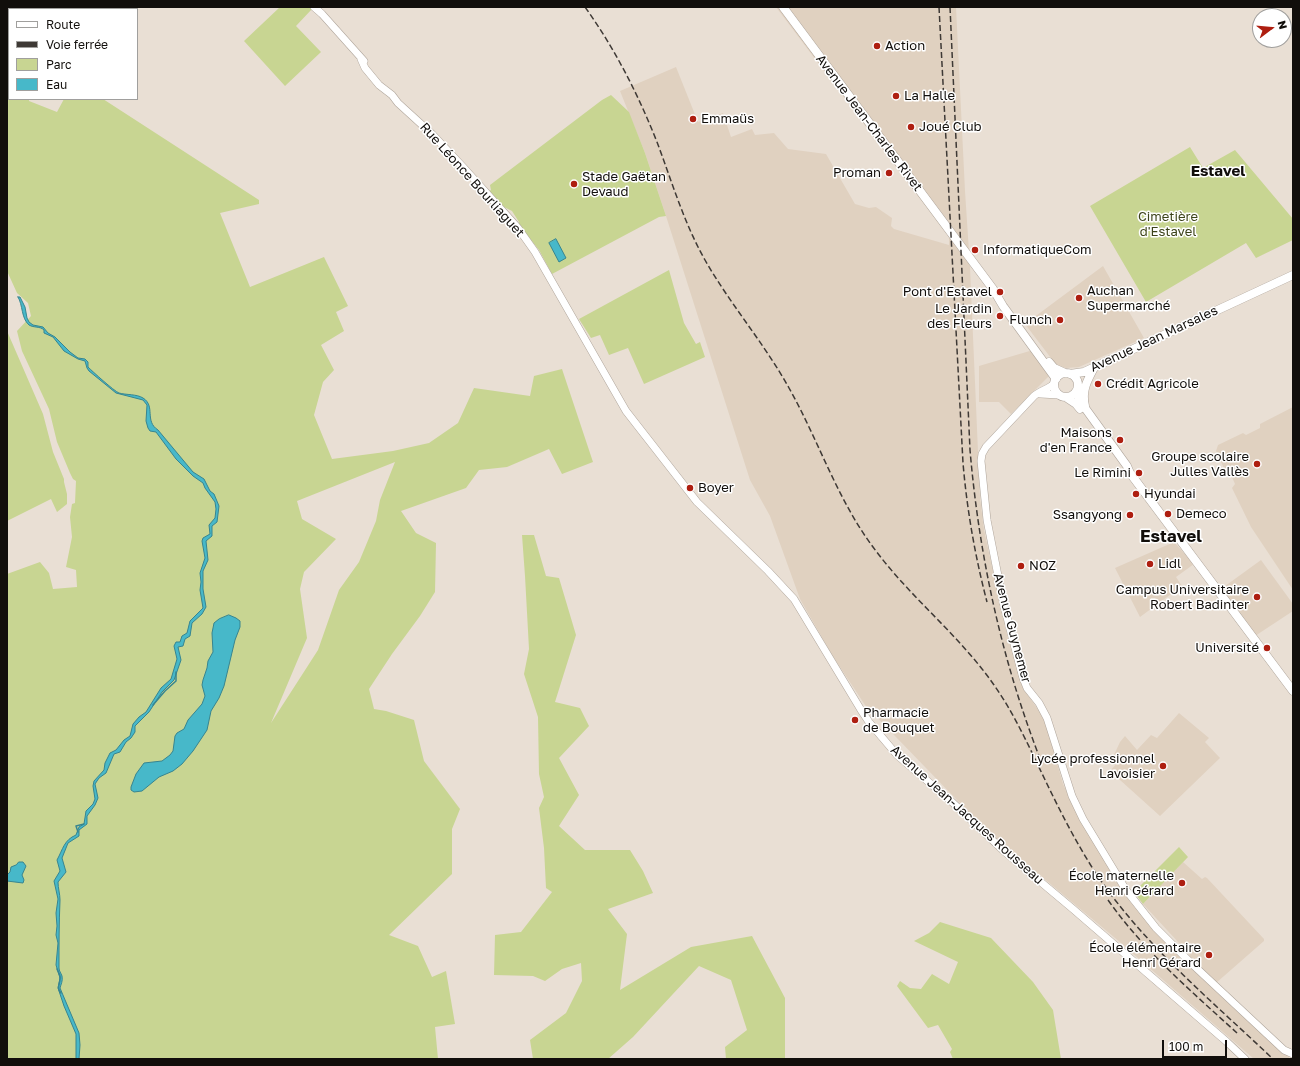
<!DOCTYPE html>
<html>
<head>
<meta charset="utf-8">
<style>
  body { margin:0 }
  #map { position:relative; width:1300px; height:1066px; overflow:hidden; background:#e9dfd4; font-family:"Golos Text",sans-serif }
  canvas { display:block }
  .frame { position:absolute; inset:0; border:8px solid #110e0b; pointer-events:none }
  .legend { position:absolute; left:8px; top:8px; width:130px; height:92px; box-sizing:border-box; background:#fff; border:1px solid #a09f9d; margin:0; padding:5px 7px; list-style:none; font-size:12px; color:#110e0b }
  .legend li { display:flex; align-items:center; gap:8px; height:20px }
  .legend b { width:20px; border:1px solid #a09f9d }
  .north { position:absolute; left:1252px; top:8px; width:40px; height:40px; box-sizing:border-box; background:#fff; border:1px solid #a09f9d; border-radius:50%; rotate:74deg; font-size:11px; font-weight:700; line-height:16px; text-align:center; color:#110e0b }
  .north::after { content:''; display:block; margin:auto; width:14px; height:18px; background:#ae1e10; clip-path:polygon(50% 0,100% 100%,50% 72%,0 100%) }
  .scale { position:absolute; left:1162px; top:1040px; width:65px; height:18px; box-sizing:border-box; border:2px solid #110e0b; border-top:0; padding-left:5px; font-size:12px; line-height:14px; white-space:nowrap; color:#110e0b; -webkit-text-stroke:3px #fff; paint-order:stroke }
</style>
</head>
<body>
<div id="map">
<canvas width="1300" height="1066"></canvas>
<div class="frame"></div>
<ul class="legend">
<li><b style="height:5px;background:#fff"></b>Route</li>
<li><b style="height:5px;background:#3e3935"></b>Voie ferrée</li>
<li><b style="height:11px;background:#c8d592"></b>Parc</li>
<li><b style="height:11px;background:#47b8c9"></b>Eau</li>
</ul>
<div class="north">N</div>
<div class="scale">100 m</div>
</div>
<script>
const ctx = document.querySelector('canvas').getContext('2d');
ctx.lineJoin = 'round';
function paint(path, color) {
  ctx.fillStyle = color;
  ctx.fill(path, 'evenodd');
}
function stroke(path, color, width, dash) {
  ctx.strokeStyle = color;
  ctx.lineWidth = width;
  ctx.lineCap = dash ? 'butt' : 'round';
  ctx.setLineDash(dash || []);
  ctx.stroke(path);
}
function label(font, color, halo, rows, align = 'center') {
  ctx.font = font + ' "Golos Text",sans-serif';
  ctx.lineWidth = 3;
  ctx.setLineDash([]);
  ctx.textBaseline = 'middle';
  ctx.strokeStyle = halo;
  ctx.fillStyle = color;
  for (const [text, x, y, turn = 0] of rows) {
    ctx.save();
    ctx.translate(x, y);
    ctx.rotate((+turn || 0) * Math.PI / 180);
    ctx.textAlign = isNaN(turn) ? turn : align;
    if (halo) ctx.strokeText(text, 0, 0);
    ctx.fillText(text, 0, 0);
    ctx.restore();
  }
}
const built = new Path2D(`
  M776,7h180l9,184 5,76 10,231 4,32 13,59 11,49 15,50 18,26 5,10 17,60 19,40 50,80 50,56 59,55 50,44h-37l-139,-121 -129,-108 -121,-125 -33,-50 -32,-56 -30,-83 -20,-36 -84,-264 -21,-63 -25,-62 56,-24 22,55 25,-9 8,24 21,-8 3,6 19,-2 14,16 38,5 29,50 14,4 7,-1 16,11 -1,8 3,3 55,16v-8l-7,-9z
  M1103,266l41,72 -65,29 -13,1 -9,-2 -32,-42z
  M1033,350l17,25 -39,39 -12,-12h-20v-36z
  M1293,407v183l-42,-63 -19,-39 3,-4 -3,-7h-4l-12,-26 2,-6 25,-12 3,2 14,-7v-4z
  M1174,542l20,22 -18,13 6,9 -42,31 -25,-49z
  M1261,560l32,44v7l-38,25 -34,-47z
  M1179,713l30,25 -4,4 15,16 -60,58 -50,-45 8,-9 -5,-5 7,-15 5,-6 12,14 14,-15 6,3z
  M1183,862l19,17 3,-2 2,1 57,61v2l-48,42 -15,-14 -1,-2 -6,-7h-2l-4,-3 2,-2 -47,-51z`);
const green = new Path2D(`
  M280,7h31l1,2 -16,17 25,26 -36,34 -41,-45z
  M9,41v58h20v2l28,11 7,-13h39l156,101v4l-39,9 30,74 74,-30 24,49 -12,6 8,19 -23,14 13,25 -11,12 -9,33 18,44 61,-8 36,-8 29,-20 16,-35 56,8 4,-20 28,-7 31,93 -31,12 -13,-25 -42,18 -28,3 -13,18 -65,23 15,22 20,10 -1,49 -15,24 -28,38 -23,35 5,20 12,2 28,9 10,41 36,48 -8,20v45l-63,61 29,11 14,31 14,-6 9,53 -20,3 3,32h-431v-485l33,-12 9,11 4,16 24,-2 -1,-17 -10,-3 6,-30 -2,-20 2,-13 3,-1 1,-22 -3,-2 -3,-6 -13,-31 -8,-33 -27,-58 -5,-20 14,-15 -3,-13 -11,-10 -10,-22v-227zM395,462l-15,38 -4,21 -17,41 -20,28 -21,60 -47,73 36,-85 -7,-49 4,-17 32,-33 -34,-20 -5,-18z
  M611,95l18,17 16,41 21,63 -7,1 -107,57 -13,-24 -20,-25v-3l-7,-11 -8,-4 -15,-16 2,-1 -1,-5 112,-85z
  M1190,147l13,21 32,-18 58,69v21l-37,18 -10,-15 -100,59 -56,-96z
  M669,270l15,53 12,21 4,-2 5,15 -61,27 -16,-36 -19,7 -9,-20 -9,3 -12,-19z
  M7,331l36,83 10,38 11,27v3l3,12v10l-10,8 -6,-13 -44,22z
  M522,535h12l12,41 13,2 17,57 -21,67 25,6 9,18 -30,32 20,37 -20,31 26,24h45l13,21 10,22 -45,16 19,25 -7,56 71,-43 61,-11 33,62v61h-59l-1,-12 22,-17 -16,-50 -32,-14 -66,71 -25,22h-75l-3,-19 36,-27 16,-32 -1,-18 -19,6 -17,12 -12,-5 -39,-1 1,-40 26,-3 31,-40 -6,-4 -2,-40 -5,-40 5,-11 -5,-23 -1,-57 -14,-43 5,-25 -4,-73z
  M1179,847l9,10 -45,47 -9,-12z
  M940,922l51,16 42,44 20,28 8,49h-108l-3,-7 2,-3 -14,-24 -10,3 -31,-42 3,-5 10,7 11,1 11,-15 17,10 9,-22 -44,-21 15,-8z`);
const water = new Path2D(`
  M556,239l10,19 -7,4 -10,-19z
  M18,297h2l5,10 2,11 2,4 4,3 10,2 5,6 7,4 15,15 8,6 7,1 3,3v5c4,4 26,24 31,26 7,2 18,1 24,5 13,8 1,23 15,32l35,42 11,7 6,12 4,3 5,12 -2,16 -5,4v10l-6,5 2,19 -5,11v18l3,18 -4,7 -10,9 -2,13 -5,3 -2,7 -5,1 3,13 -7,20 -12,12 -13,20 -14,14v6l-4,6 -5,4 -6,10 -6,2 -8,19 -7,5 -4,6 3,14 -3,7 -8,11v8l-8,6v6l-11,7 -6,15 4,14 -8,10c0,6 2,12 2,18 -1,23 -1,45 -1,68 0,3 2,5 3,8 1,5 -1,8 -2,12l19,45 1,12 -1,14h-3v-25l-12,-28 -6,-18 2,-10 -4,-13 2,-22 -2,-8 1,-9 -1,-13 2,-14 -4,-18 6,-10 -3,-11c6,-11 7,-20 19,-25l3,-8 5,-3 2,-13 7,-7 2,-5 -2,-13 1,-5 10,-11 1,-7 5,-10 6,-3 8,-10 6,-4 3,-12 6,-7 7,-5 15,-24 10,-9 6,-20 -3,-13 2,-4h4l2,-6 5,-3 3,-12 13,-13 -3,-18 1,-8 -1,-9 5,-15 -3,-17 1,-3 7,-4 -1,-9 6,-7 1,-9 -1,-7 -10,-14 -2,-5 -10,-7 -17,-17 -20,-27 -6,-1 -2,-3 -2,-7 1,-16 -4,-5 -27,-7 -27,-22 -2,-3 -2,-7 -7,-2 -14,-8 -11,-14 -9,-4v-3c-4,-4 -10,-2 -15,-5 -8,-7 -6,-20 -11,-28z
  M229,615l7,3 4,3v6l-5,13 -11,46 -5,12 -8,13 -4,19 -14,21 -11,13 -9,7 -14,6 -17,14 -8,1 -3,-2v-3l5,-13 8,-11 18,-2 8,-6 3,-4 2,-15 2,-3 7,-4 4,-9 14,-16 3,-8 -3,-11 1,-5 4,-12 1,-7 5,-9 -1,-19 2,-10 5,-4z
  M19,862h4l3,4 -4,9 2,5 -1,3 -16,-2v-6l3,-3 1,-5 5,-2z`);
const stream = new Path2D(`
  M153,705l12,-14 11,-10v-9
  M78,832l-2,-6 8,-2
  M57,969c1,3 4,6 3,10 0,6 -4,8 1,14`);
const secondary = new Path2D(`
  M314,7l8,7 42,47
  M361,59l4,9 14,17 13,10 6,8 34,31 31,33 55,61 17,24 91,159 71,91 71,69 26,28 67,111 8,12 28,33 55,47 53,50 68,57 154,133 18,17
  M1054,384c-6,5 -14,7 -20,12l-48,51 -4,7 -1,7 6,59 17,86 19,72 4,10 12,15 8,15 25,78 11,23 43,71 30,38 35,35 93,87 9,4
  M1041,394l18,1`);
const primary = new Path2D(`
  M783,7l210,282 10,17 53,73
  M1049,362l5,6 11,5
  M1054 385a12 12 0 1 1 24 0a12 12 0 1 1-24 0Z
  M1070,374l14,-2 209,-97
  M1077,391l3,10 47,65 3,7 163,218
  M1067,398l9,6 4,5
  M1085,406c-4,-16 3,-27 10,-40`);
const rail = new Path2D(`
  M585,7c30,42 53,87 72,135 15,40 27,81 48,118 25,44 59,83 84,128 30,53 49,114 87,163 36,48 84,85 118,134 17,24 30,51 43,78 18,38 37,77 60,112 48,71 115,126 176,184
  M939,7l24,456c4,47 12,93 24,139
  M950,7l20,443c9,105 31,207 69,306
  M1108,900c36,51 83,91 129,133`);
const markers = [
  [877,46,4,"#ae1e10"],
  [896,96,4,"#ae1e10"],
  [693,119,4,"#ae1e10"],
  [911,127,4,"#ae1e10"],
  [889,173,4,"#ae1e10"],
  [574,184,4,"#ae1e10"],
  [975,250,4,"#ae1e10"],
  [1000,292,4,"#ae1e10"],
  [1079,298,4,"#ae1e10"],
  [1000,316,4,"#ae1e10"],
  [1060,320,4,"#ae1e10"],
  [1098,384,4,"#ae1e10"],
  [1120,440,4,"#ae1e10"],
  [1257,464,4,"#ae1e10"],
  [1139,473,4,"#ae1e10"],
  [690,488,4,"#ae1e10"],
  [1136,494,4,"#ae1e10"],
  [1168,514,4,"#ae1e10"],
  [1130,515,4,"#ae1e10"],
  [1150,564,4,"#ae1e10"],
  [1021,566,4,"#ae1e10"],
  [1257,597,4,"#ae1e10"],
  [1267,648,4,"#ae1e10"],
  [855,720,4,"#ae1e10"],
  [1163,766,4,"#ae1e10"],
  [1182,883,4,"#ae1e10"],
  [1209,955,4,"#ae1e10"]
];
const poiNames = [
  ["Action",885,46],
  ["La Halle",904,96],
  ["Emmaüs",701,119],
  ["Joué Club",919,127],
  ["Proman",881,173,"right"],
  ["Stade Gaëtan",582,177],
  ["Devaud",582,192],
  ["InformatiqueCom",983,250],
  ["Auchan",1087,291],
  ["Supermarché",1087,306],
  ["Pont d'Estavel",992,292,"right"],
  ["Le Jardin",992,309,"right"],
  ["des Fleurs",992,324,"right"],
  ["Flunch",1052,320,"right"],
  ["Crédit Agricole",1106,384],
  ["Maisons",1112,433,"right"],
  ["d'en France",1112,448,"right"],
  ["Groupe scolaire",1249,457,"right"],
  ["Julles Vallès",1249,472,"right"],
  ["Le Rimini",1131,473,"right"],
  ["Boyer",698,488],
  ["Hyundai",1144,494],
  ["Demeco",1176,514],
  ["Ssangyong",1122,515,"right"],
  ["Lidl",1158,564],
  ["NOZ",1029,566],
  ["Campus Universitaire",1249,590,"right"],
  ["Robert Badinter",1249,605,"right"],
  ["Université",1259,648,"right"],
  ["Pharmacie",863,713],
  ["de Bouquet",863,728],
  ["Lycée professionnel",1155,759,"right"],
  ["Lavoisier",1155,774,"right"],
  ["École maternelle",1174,876,"right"],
  ["Henri Gérard",1174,891,"right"],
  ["École élémentaire",1201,948,"right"],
  ["Henri Gérard",1201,963,"right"]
];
const streetNames = [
  ["Avenue Jean-Charles Rivet",869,123,53],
  ["Rue Léonce Bourliaguet",472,180,48],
  ["Avenue Jean Marsales",1154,339,-25],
  ["Avenue Guynemer",1012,628,75],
  ["Avenue Jean-Jacques Rousseau",967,815,42]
];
const parkNames = [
  ["Cimetière",1168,217],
  ["d'Estavel",1168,232]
];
const quarterNames = [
  ["Estavel",1218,171]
];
const districtNames = [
  ["Estavel",1171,537]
];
paint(built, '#e0d1c0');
paint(green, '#c8d592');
paint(water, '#47b8c9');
stroke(water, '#378590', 1);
stroke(stream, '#378590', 1.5);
stroke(secondary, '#afa59b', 8);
stroke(primary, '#afa59b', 9);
stroke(secondary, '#fff', 7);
stroke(primary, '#fff', 8);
stroke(rail, '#3e3935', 1.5, [6, 3]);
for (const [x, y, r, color] of markers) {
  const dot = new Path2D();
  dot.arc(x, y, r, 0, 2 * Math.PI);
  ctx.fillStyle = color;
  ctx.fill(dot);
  stroke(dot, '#fff', 1.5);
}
label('13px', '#110e0b', '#fff', poiNames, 'left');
label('13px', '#110e0b', '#fff', streetNames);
label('13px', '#3c4319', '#fff', parkNames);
label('bold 15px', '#110e0b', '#fff', quarterNames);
label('bold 17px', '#110e0b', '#fff', districtNames);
</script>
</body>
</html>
